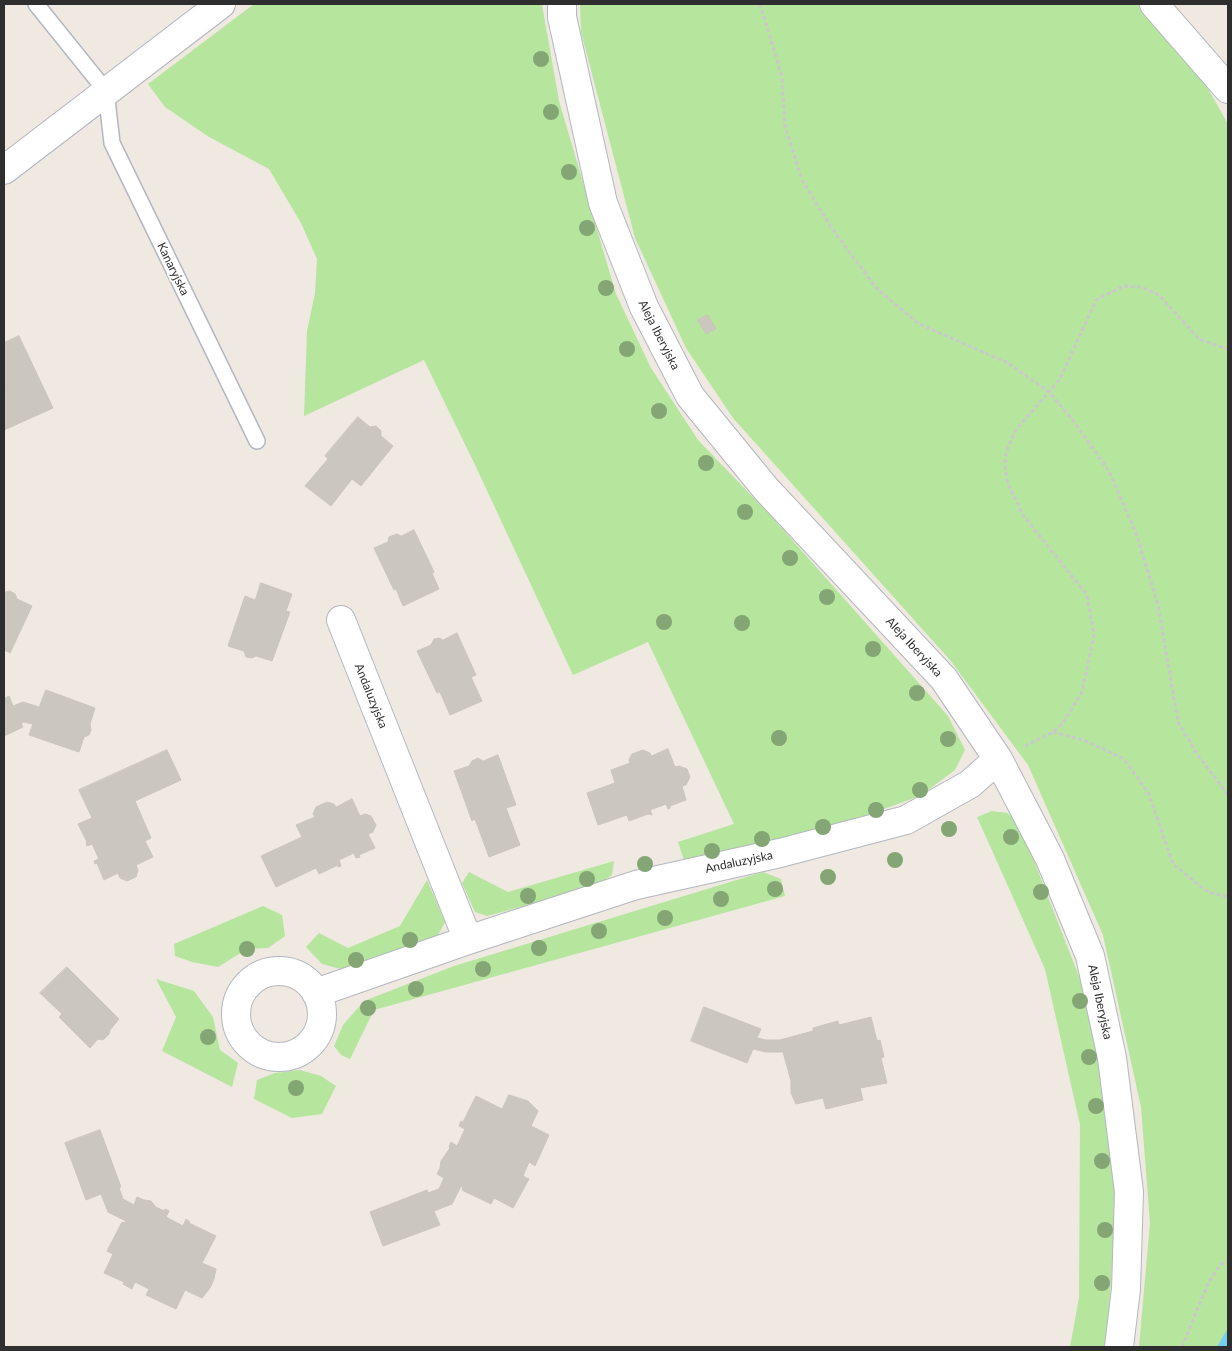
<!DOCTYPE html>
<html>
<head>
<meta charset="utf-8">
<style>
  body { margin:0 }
  #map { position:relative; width:1232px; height:1351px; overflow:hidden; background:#efe9e1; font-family:Lato,sans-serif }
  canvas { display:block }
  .frame { position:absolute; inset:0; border:5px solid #2e2e2e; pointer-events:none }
</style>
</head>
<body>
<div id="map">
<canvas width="1232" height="1351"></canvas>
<div class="frame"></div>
</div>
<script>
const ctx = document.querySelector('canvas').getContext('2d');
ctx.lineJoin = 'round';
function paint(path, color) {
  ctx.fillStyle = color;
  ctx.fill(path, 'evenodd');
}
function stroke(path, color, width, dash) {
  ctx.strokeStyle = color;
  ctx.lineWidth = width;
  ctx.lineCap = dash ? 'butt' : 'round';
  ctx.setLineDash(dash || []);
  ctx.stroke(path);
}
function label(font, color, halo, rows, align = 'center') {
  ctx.font = font + ' Lato,sans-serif';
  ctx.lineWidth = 4;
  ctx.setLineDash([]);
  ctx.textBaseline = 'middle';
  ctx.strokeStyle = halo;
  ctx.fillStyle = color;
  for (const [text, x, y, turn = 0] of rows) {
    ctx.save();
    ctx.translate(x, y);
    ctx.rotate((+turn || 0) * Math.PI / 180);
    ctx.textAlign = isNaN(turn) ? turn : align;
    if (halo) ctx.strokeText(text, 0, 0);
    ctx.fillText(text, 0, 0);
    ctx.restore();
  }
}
const green = new Path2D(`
  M254,4h288l17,97 57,193 35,74 47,72 73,76 177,200 17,34 -10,20 -35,26 -103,37 -132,30 -7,-21 56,-18 -86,-182 -75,33 -97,-208 -52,-107 -120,56 3,-85 8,-38 2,-34 -16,-36 -32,-54 -60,-32 -44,-30 -17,-23z
  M580,4h560l67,83 21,37v1223h-89l11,-124 -9,-116 -38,-172 -75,-170 -78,-105 -217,-242 -47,-70 -51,-110 -54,-206z
  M992,811l15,2 12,9 73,188 22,162 1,48 -7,106 -4,21h-34l9,-49 1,-173 -35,-156 -68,-152z
  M614,861l-2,14 -17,12 -108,29 -12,-4 -13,-29 7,-11 39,20z
  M763,872l18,7 4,17 -411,114 -24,49 -9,-4 -7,-9 9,-21 21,-24 90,-35z
  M427,880l18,42 -9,17 -88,32 -26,-7 -16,-17 13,-14 29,15 52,-22z
  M263,906l19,9 3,21 -17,12 -21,1 -29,18 -26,-5 -17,-6 -1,-12z
  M156,979l38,12 19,26 7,33 18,13 -6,24 -70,-36 14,-34z
  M300,1070l21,6 15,10 -14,28 -30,4 -38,-19 3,-19 18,-7z`);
const water = new Path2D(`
  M1228,1328v19h-11z`);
const building = new Path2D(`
  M708,315l8,14 -10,5 -8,-14z
  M19,336l17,36 -32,15v-44z
  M36,372l17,36 -49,22v-43z
  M358,417l12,10 6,-1 5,5v5l12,10 -32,40 -9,-7 -21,27 -26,-20 23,-27 -3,-3z
  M414,530l20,42 -2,1 7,16 -36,17 -7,-17 -2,1 -20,-42 14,-6 1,-5 8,-3 4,2z
  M261,583l31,11 -6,17 4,1 -18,49 -16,-5 -4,2 -6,-1 -2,-6 -16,-5 17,-50 10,4z
  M10,591l5,3 2,5 15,7 -22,47 -6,-3v-57z
  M457,633l19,42 -5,2 11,24 -32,14 -10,-23 -3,1 -20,-42 14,-6 3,-6 5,-1 4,2z
  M46,690l49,18 -5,16 1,6 -2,5 -5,2 -5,15 -50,-17 4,-11 -9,-2 -3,1 2,4 -19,9v-37l5,-3 4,10 10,-4 16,5z
  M668,749l7,18 4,-1 8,3 3,8 -4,8 -4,1 4,14 -16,6v2l-2,1 -2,-5 -16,6 2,5 -4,-1 -19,7 -2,-6 -29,10 -11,-32 28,-10 -4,-13 19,-7 -1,-3 3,-6 11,-4 7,3 1,3z
  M167,750l14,30 -46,21 16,37 -6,3 8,16 -17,8 2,5 -2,7 -9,4 -7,-3 -2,-5 -14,7 -7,-17 -2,1 -1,-3 5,-2 -7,-15 -5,2 -1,-3 1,-1 -9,-18 14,-6 -13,-28z
  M498,755l18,50 -10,3 14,37 -31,12 -14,-38 -3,2 -18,-50 15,-5 3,-5 6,-3 5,3z
  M352,799l8,17 5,-2 6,2 5,9 -3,7 -5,2 7,14 -16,7 1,2 -4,1 -2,-5 -15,7 2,6 -3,1v-2l-19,9 -3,-6 -40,19 -15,-31 41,-19 -6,-12 19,-8 -2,-3 3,-7 11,-5 7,2 2,3z
  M67,967l52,52 -9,11 -1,4 -6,6 -5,-1 -8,9 -31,-31 3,-3 -22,-21z
  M704,1007l57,22 -4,9 9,2h14l33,-9v-3l25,-7 1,4 32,-8 6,24 3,-1 4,17 -3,1 6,25 -27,5 3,12 -37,9 -3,-11 -27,6 -5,-11v-12l-8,-29h-17l-13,-3 -6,14 -56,-22z
  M509,1095l19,6 10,10 -7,15 18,9 -14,31 -6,-4 -6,14 6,3 -16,29 -19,-10 -3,6 -29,-14 1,-3 -2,-1 -9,18 -18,7 6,14 -57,21 -13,-34 57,-22 1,3 11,-4 5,-11 -7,-4 3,-6 1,-7 9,-13 -1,-1 2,-5 6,4 8,-17 -6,-3 2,-5 2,1 13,-26 26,13z
  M100,1130l21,57 -2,1 4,11 11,6 3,-8 7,3 7,1 5,6 8,4 1,-2 4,2 -3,6 17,9 3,-7 4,3 -1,1 27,13 -14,27 14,6 -2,10 -4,9 -8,10 -17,-8 -9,19 -30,-14 3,-6 -14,-7 -3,7 -9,-5 1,-2 -20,-9 9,-19 -6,-3 15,-29 2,1 2,-2 -18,-9 -7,-18 -15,6 -21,-57z`);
const path = new Path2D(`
  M759,4l5,13 18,60 3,49 17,54 27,44 47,64 43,36 89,39 41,29 23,27 37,52 27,62 22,72 20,117 19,32 31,41
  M1053,732l33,9 38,18 25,35 24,70 35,28 20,5
  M1025,746l28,-14 10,-9 19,-31 12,-57 -7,-40 -64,-80 -15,-31 -3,-17 1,-15 9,-21 45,-52 36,-79 28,-14 17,1 18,8 40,44 29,10
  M1182,1347l27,-66 12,-17 7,-3`);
const service = new Path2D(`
  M36,4l70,87 6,52 145,298`);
const minor = new Path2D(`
  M562,4v13l41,186 41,104 46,89 76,93 178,190 54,80 52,100 40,97 22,102 17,134 -3,97 -7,58
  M1154,4l74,85
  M4,170l217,-166
  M341,620l127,320
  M236 1014a43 43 0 1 1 86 0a43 43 0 1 1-86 0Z
  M316,993l152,-53 168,-55 144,-32 126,-33 64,-36 28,-25`);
const trees = [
  [541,59],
  [551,112],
  [569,172],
  [587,228],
  [606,288],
  [627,349],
  [659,411],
  [706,463],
  [745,512],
  [790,558],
  [827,597],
  [664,622],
  [742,623],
  [873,649],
  [917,693],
  [779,738],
  [948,739],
  [920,790],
  [876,810],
  [823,827],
  [949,829],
  [1011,837],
  [762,839],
  [712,851],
  [895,860],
  [645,864],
  [828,877],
  [587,879],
  [775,889],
  [1041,892],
  [528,896],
  [721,899],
  [665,918],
  [599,931],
  [410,940],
  [539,948],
  [247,949],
  [356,960],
  [483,969],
  [416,989],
  [1080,1001],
  [368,1008],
  [208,1037],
  [1089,1057],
  [296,1088],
  [1096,1106],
  [1102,1161],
  [1105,1230],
  [1102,1283]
];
const streetNames = [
  ["Kanaryjska",173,269,64],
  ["Aleja Iberyjska",659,335,63],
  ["Aleja Iberyjska",914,647,47],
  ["Andaluzyjska",371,696,68],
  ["Andaluzyjska",739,862,-12],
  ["Aleja Iberyjska",1100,1002,78]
];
paint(green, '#b6e59e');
paint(water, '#75cff0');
paint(building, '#cbc7bf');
stroke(building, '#cbc5ba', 1);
stroke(service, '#b4b7c1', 18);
stroke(minor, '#b4b7c1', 30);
stroke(path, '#c9c9c9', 3, [4, 2.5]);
stroke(service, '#fff', 15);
stroke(minor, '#fff', 28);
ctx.fillStyle = '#84a574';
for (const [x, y] of trees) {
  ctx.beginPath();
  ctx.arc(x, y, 8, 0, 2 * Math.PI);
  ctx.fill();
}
label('12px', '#2e2e2e', '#fff', streetNames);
</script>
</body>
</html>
